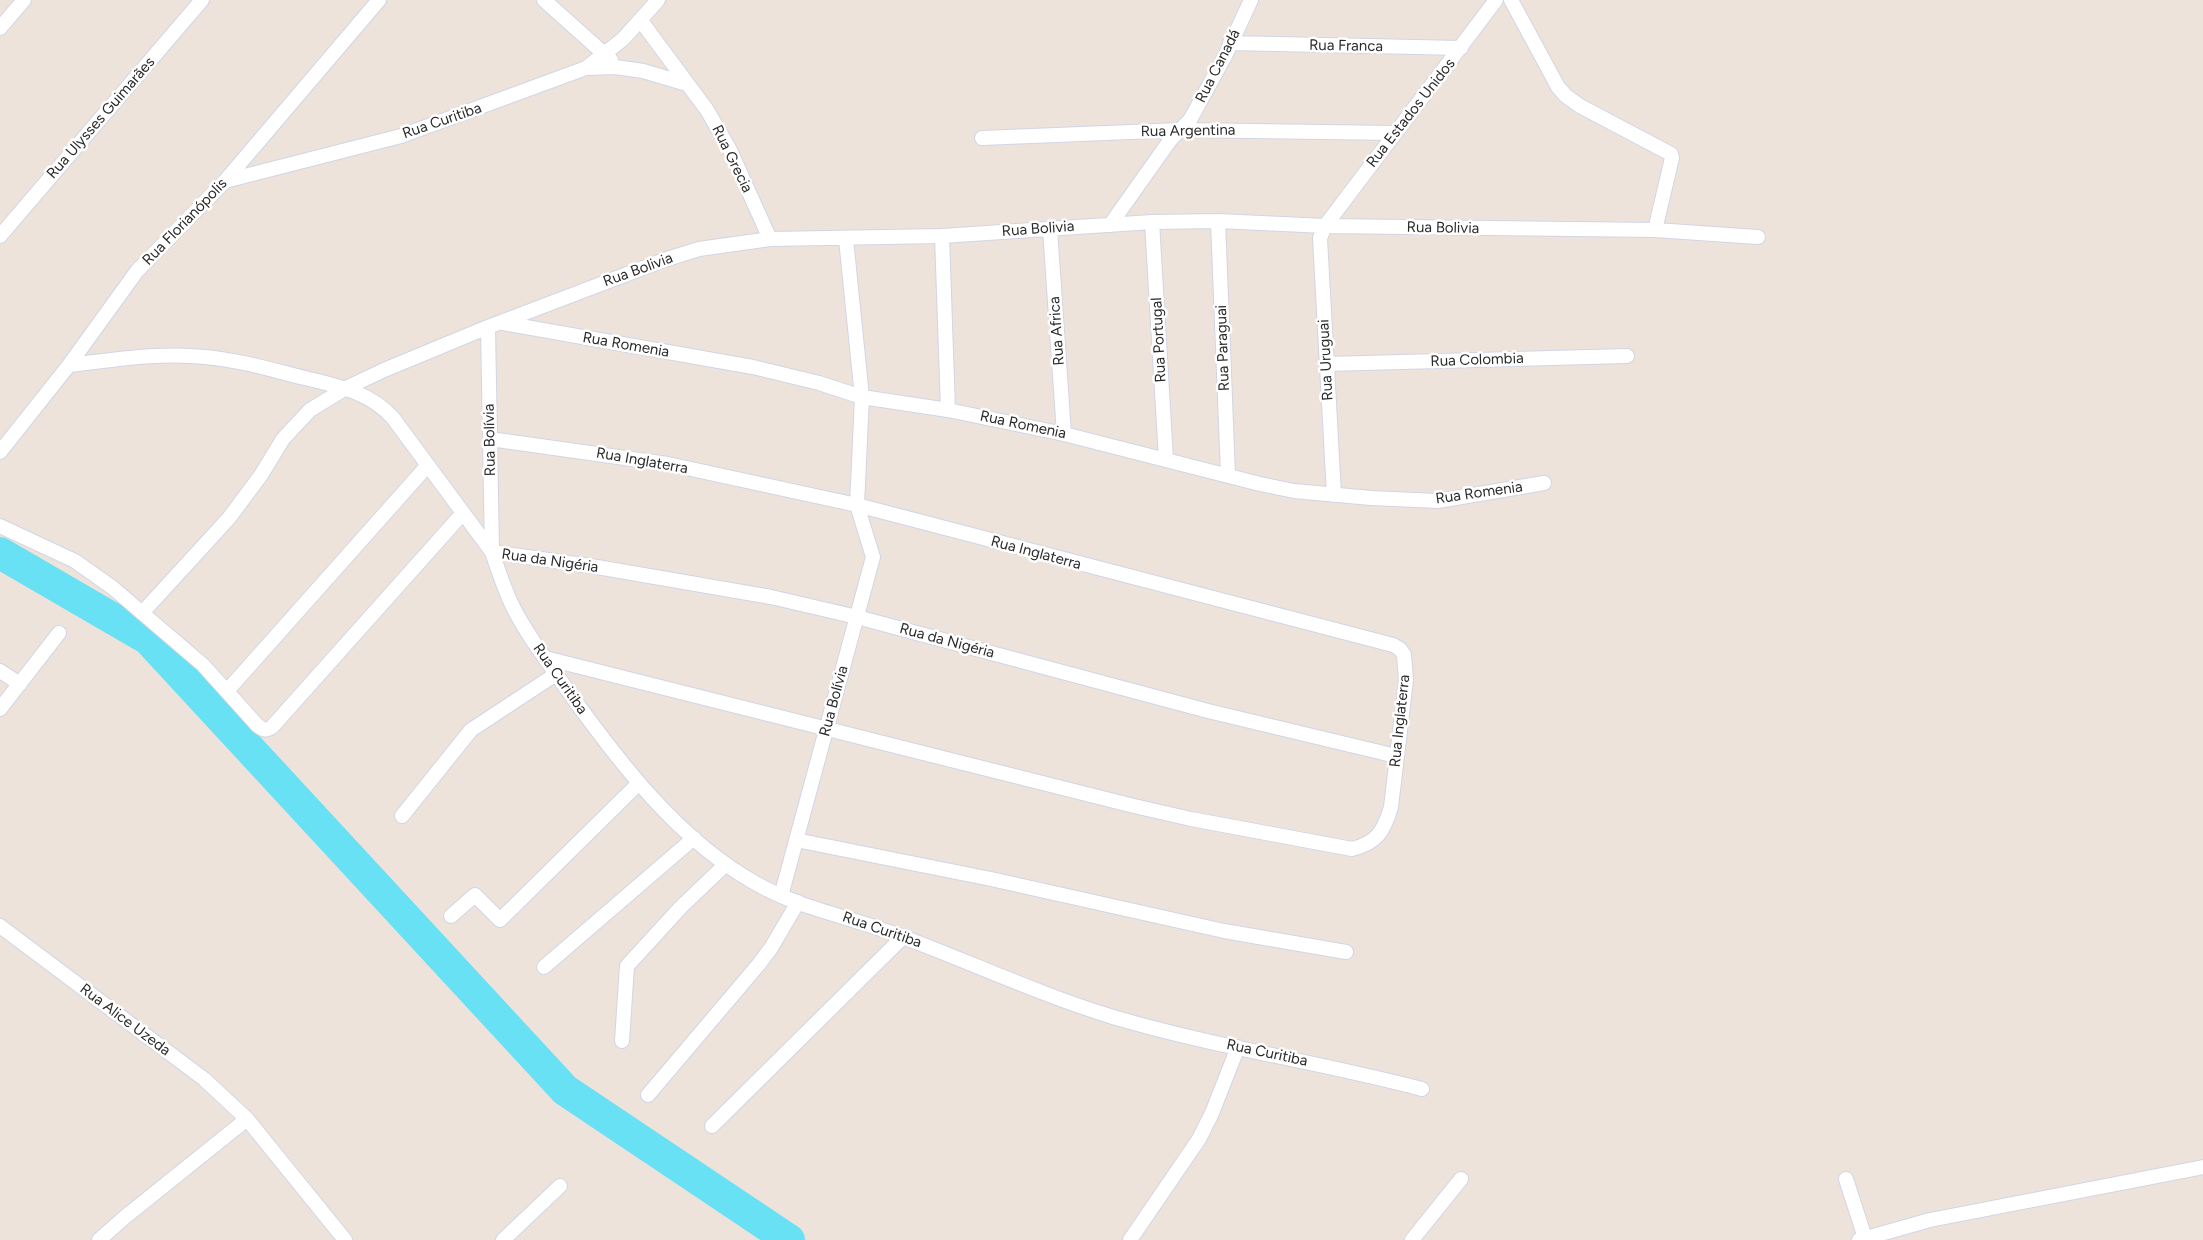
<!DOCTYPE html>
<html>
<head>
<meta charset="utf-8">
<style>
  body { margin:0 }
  canvas { display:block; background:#ede3db }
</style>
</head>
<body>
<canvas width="2203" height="1240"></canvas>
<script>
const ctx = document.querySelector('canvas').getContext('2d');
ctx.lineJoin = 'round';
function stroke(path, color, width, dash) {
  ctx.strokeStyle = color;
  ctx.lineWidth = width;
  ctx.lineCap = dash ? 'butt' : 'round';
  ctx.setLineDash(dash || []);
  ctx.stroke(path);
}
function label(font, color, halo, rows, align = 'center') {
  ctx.font = font + ' Figtree,sans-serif';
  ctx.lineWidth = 5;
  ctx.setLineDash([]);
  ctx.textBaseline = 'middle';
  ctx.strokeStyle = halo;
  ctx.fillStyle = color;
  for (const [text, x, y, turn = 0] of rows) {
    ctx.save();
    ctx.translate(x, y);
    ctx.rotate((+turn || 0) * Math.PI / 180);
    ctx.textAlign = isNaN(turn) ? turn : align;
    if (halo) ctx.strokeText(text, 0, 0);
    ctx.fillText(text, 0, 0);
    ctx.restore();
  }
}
const river = new Path2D(`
  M0,553l148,86 417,451 224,150`);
const minor = new Path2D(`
  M544,0l67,60
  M1511,0l47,87 8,9 14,10 91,48 1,4 -17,72
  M641,21l66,89 23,40 40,89
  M0,28l24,-28
  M1230,43l231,5
  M586,68l29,-1 28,4 44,13
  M982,138l198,-8 215,3
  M225,181l176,-45 185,-68 37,-29 35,-39
  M1218,221l10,254
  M1152,222l14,237
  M1110,225l61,-86 19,-19 35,-64 26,-56
  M1050,229l14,205
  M0,236l202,-236
  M942,236l6,174
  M503,323l250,44 66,16 43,14 86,13 116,24 196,50 34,7 77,7 67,3 106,-18
  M488,327l4,225c6,18 12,36 20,53 15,31 37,58 56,86 51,71 111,150 189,193 42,24 93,33 138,50 73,27 143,60 218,83 101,30 207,45 309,72
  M1326,364l301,-8
  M69,365c45,-5 91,-13 136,-8 34,3 67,13 100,21 33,8 65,14 88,40l99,134
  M490,439l178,25 189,41 536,140 7,4 4,6 2,25 -15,127c-7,24 -14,36 -39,42l-161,-30 -57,-13 -589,-148
  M0,452l69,-87 68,-94 88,-90 154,-181
  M1334,495l-14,-257 5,-12 171,-226
  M0,526l75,35 38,27 90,77 54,60c6,5 9,6 15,2l191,-214
  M492,552l105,15 174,30 86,20 351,94 188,45
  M142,613l87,-95 32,-43 22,-36 27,-29 36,-22 38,-18 104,-43 176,-67 35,-11 71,-10 172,-3 210,-14 66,-1 107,5 330,4 103,7
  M0,671l20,13
  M227,691l201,-226
  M0,709l59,-76
  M402,816l69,-86 85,-56
  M796,840l195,39 233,52 122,21
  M781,896l92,-339 -16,-52 5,-108 -16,-158
  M451,916l24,-21 25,25 139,-137
  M0,926l204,153 43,40
  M544,967l150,-129
  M622,1041l5,-75 54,-59 45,-43
  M648,1095l111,-131 12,-16 27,-46
  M712,1126l191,-189
  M1846,1179l19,59
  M99,1240l26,-23 122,-98 98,121
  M503,1240l57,-54
  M1130,1240l69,-101 13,-26 26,-66
  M1412,1240l49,-61
  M1859,1240l71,-20 273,-53`);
const streetNames = [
  ["Rua Franca",1346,46,1],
  ["Rua Canadá",1218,66,-63],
  ["Rua Estados Unidos",1411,113,-52],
  ["Rua Ulysses Guimarães",101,118,-49],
  ["Rua Curitiba",442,121,-19],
  ["Rua Argentina",1188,131,-1],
  ["Rua Grecia",732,159,64],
  ["Rua Florianópolis",185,222,-46],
  ["Rua Bolivia",1443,228,1],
  ["Rua Bolivia",1038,229,-4],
  ["Rua Bolivia",638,270,-20],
  ["Rua Africa",1057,331,-94],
  ["Rua Portugal",1159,340,-93],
  ["Rua Romenia",626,345,10],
  ["Rua Paraguai",1223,348,-92],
  ["Rua Uruguai",1326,360,-93],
  ["Rua Colombia",1477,360,-2],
  ["Rua Romenia",1023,425,12],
  ["Rua Bolívia",490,440,-91],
  ["Rua Inglaterra",642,461,10],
  ["Rua Romenia",1479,493,-8],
  ["Rua Inglaterra",1036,553,15],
  ["Rua da Nigéria",550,561,8],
  ["Rua da Nigéria",947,641,15],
  ["Rua Curitiba",560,679,55],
  ["Rua Bolívia",834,701,-75],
  ["Rua Inglaterra",1400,721,-84],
  ["Rua Curitiba",882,930,19],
  ["Rua Alice Uzeda",125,1020,37],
  ["Rua Curitiba",1267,1053,12]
];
stroke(river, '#68e1f4', 32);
stroke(minor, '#d0d6e4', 16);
stroke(minor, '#fff', 14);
label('15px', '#2a2a2a', '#fff', streetNames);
</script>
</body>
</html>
